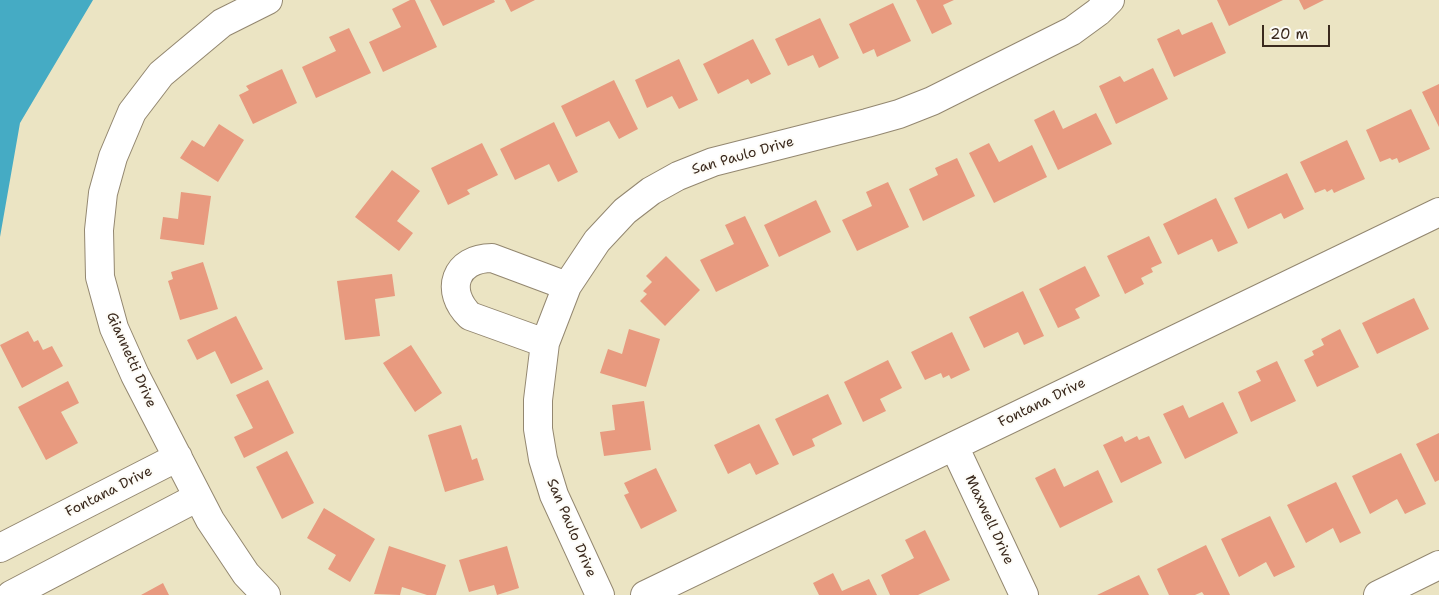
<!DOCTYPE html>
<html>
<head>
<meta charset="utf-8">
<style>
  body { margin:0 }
  #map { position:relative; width:1439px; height:595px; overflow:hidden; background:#ebe4c3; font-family:"Shantell Sans",sans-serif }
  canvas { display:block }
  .scale { position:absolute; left:1262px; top:25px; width:68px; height:22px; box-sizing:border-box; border:2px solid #3b2a1e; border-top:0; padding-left:6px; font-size:15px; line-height:18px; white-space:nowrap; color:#3b2a1e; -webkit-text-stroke:4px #fdfcf7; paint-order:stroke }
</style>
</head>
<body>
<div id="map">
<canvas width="1439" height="595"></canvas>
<div class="scale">20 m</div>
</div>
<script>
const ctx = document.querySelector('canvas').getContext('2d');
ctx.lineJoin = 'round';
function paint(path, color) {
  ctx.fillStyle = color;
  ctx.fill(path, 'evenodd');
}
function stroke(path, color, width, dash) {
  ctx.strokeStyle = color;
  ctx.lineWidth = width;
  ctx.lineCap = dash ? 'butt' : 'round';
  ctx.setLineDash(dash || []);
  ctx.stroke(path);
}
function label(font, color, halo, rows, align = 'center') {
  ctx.font = font + ' "Shantell Sans",sans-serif';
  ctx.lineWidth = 4;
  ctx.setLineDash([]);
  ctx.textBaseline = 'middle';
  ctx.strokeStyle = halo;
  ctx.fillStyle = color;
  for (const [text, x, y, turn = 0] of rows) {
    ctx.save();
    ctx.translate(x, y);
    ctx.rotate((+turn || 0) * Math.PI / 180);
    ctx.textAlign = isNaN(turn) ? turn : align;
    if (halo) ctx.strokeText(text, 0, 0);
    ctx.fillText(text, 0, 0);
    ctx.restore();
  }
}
const water = new Path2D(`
  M0,0h93l-73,123 -20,114z`);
const building = new Path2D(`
  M410,0h5l22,47 -54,25 -14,-30 32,-15 -9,-18z
  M430,0h64l1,2 -52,24z
  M505,0h30l-24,12z
  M916,0h38l-11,5 9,19 -20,10z
  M1217,0h66l-54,26z
  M1299,0h25l-20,10z
  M893,3l18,38 -34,16 -3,-8 -11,5 -14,-30z
  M820,18l19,40 -20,10 -6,-13 -25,11 -13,-27z
  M1212,22l14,31 -52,24 -17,-38 22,-10 3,6z
  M349,28l22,45 -55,25 -14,-31 34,-16 -7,-14z
  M753,39l18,35 -20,10 -3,-5 -30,15 -15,-30z
  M679,59l19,41 -19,9 -7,-13 -25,12 -12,-28z
  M1153,68l15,31 -52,25 -17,-38 21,-10 4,6z
  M282,69l15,34 -44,21 -14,-29 10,-5 -3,-4z
  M614,80l24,49 -19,10 -10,-18 -33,16 -15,-31z
  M1439,84v43l-17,-35z
  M1411,109l19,40 -31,14 -2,-5 -5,2 -2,-2 -10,4 -14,-32z
  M1054,110l9,19 33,-16 16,31 -54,26 -24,-50z
  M554,122l24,50 -20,10 -9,-18 -34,16 -15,-31z
  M219,124l25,16 -26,42 -38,-24 12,-18 12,7z
  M1347,140l18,39 -31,14 -2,-4 -5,3 -2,-3 -10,4 -15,-31z
  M482,143l16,32 -31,15 3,4 -22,11 -17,-37z
  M989,143l10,19 33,-17 15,32 -53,26 -25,-50z
  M957,158l18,38 -52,25 -14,-32 29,-14 -3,-7z
  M392,170l28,21 -23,30 16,12 -14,18 -44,-34z
  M1287,173l17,36 -20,10 -3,-6 -33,16 -14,-31z
  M888,182l21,45 -52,24 -15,-31 30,-14 -6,-14z
  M181,192l30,4 -7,49 -44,-6 3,-22 15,2z
  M1216,198l22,45 -20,9 -6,-13 -34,16 -15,-31z
  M816,200l15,32 -52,25 -15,-32z
  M745,216l24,50 -53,26 -16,-32 34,-16 -9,-19z
  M1149,236l13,27 -11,5 2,4 -12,6 3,6 -19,10 -18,-38z
  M666,256l34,34 -35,36 -25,-25 7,-7 -4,-3 9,-9 -6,-6z
  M203,262l15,47 -38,11 -12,-39 5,-2 -2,-7z
  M1085,266l15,30 -25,13 5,9 -22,10 -19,-39z
  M392,274l3,22 -20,3 5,37 -35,4 -8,-59z
  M1023,291l21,45 -20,9 -6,-13 -34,16 -15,-31z
  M1414,298l15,31 -52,25 -15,-31z
  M236,316l27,53 -32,15 -16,-33 -18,9 -10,-20z
  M629,329l31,10 -14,48 -46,-14 8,-24 14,5z
  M1340,329l19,38 -42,20 -13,-27 10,-5 -2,-4 12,-6 -3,-6z
  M28,331l6,11 4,-2 5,10 9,-4 11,20 -41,22 -22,-43z
  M952,332l18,38 -19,9 -2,-4 -6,3 -2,-5 -16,7 -14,-28z
  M411,345l31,48 -27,19 -32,-49z
  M888,360l14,28 -22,11 6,12 -23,11 -19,-40z
  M1277,361l19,40 -45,21 -13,-30 23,-11 -5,-10z
  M268,380l26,53 -50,25 -10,-21 19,-9 -17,-33z
  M68,381l11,22 -18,9 17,31 -32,17 -28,-53z
  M828,394l14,30 -30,15 3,7 -22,10 -18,-37z
  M644,401l7,49 -47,6 -4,-24 15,-2 -3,-25z
  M1223,402l15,31 -53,26 -22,-45 20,-9 6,13z
  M759,424l20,40 -23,11 -6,-12 -22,11 -14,-29z
  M461,425l11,35 5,-2 7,22 -39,12 -17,-57z
  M1439,433v47l-4,2 -19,-38z
  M1122,436l3,6 12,-6 2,4 10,-4 13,27 -41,20 -18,-38z
  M287,451l27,52 -32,16 -26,-52z
  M1401,453l25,51 -21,10 -8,-15 -27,15 -18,-38z
  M656,468l21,43 -36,18 -17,-34 5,-2 -5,-10z
  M1055,468l9,19 34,-17 15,32 -53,26 -25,-50z
  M1336,482l25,51 -21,10 -7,-15 -27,15 -19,-38z
  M324,508l51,31 -25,43 -22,-13 8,-14 -29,-17z
  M1270,516l25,51 -21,10 -8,-15 -27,15 -18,-38z
  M925,530l25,50 -32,15h-28l-9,-20 33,-17 -9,-18z
  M1206,545l24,50h-26l-2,-3 -7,3h-26l-12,-26z
  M389,546l57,19 -10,30h-9l-25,-8 -2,8 -26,-1z
  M507,546l12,42 -22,7 -3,-10 -25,7 -10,-32z
  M833,573l9,18 27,-12 8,16h-58l-6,-12z
  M1139,575l10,20h-52z
  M163,583l6,12h-28z`);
const minor = new Path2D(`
  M545,343l-75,-27c-26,-25 -15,-58 22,-58l75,28
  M954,446l70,149
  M0,548l178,-91
  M11,595l187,-98
  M266,595l-20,-21 -36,-54 -75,-145 -21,-47 -14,-51 -1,-47 4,-37 10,-36 19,-45 29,-38 61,-51 46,-23
  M600,595l-46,-100 -11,-36 -5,-30v-29l7,-57 22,-57 30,-45 28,-30 26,-20 27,-15 35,-14 154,-39 32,-9 33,-13 140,-70 26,-19 12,-12
  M645,595l794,-383
  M1378,595l61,-30`);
const streetNames = [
  ["San Paulo Drive",743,156,-16],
  ["Giannetti Drive",131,360,66],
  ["Fontana Drive",1042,403,-26],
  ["Fontana Drive",109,492,-27],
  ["Maxwell Drive",989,520,65],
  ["San Paulo Drive",571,528,67]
];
paint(water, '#45abc4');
paint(building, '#e89a7f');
stroke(minor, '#938770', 30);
stroke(minor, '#fff', 28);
label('14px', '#3b2a1e', '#fdfcf7', streetNames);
</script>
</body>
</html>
